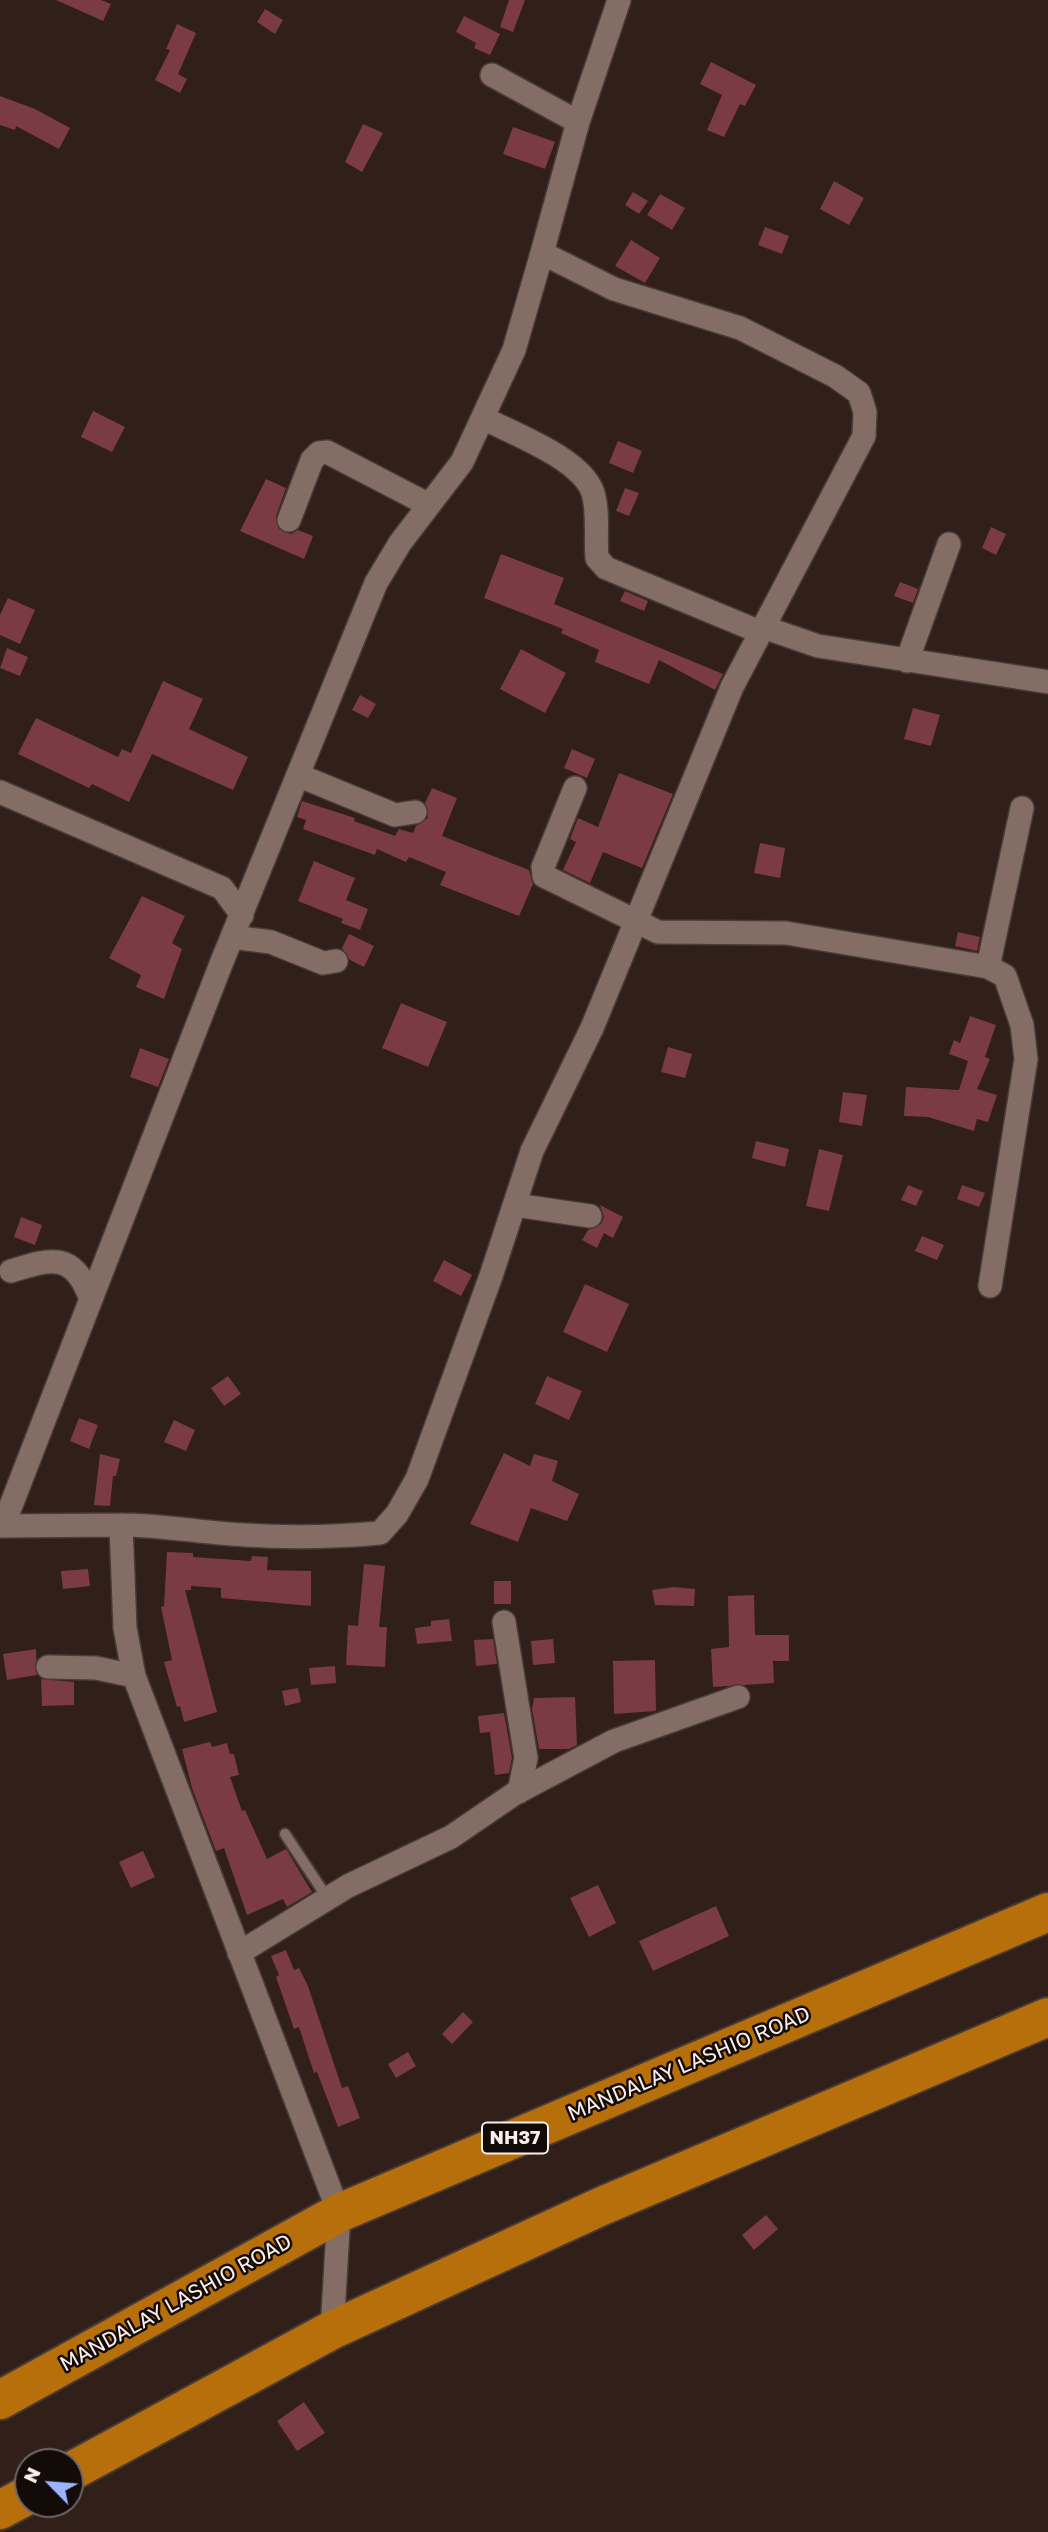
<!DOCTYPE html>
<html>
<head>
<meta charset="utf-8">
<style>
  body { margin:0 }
  #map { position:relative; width:1048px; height:2532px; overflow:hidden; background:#311f19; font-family:"Golos Text",sans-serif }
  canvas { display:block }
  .north { position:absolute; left:14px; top:2448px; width:70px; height:70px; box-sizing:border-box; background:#130b08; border:2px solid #706662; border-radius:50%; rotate:295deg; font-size:19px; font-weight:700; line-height:28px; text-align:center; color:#fbeeea }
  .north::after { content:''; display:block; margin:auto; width:24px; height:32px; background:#9bb5fd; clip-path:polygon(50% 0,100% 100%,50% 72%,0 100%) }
</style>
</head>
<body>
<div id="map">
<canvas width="1048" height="2532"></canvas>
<div class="north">N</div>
</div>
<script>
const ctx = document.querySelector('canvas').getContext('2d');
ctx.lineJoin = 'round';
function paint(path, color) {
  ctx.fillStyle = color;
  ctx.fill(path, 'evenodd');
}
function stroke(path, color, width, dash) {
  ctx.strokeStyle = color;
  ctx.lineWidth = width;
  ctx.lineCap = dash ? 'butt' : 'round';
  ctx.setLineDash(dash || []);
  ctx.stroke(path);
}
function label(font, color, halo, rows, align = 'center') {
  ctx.font = font + ' "Golos Text",sans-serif';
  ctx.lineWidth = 5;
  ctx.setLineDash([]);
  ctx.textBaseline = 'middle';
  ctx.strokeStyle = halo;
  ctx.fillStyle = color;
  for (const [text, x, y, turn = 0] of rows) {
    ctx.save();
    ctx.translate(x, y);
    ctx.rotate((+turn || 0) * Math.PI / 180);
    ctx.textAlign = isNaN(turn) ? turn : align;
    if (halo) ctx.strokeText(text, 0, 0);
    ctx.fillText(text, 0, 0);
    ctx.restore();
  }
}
const building = new Path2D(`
  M56,0h45l10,4 -8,17z
  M509,0h16l-12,32 -13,-5z
  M265,9l18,11 -8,14 -18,-12z
  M464,16l36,18 -10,21 -16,-7 2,-5 -20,-11z
  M177,24l19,9 -18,41 9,5 -7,14 -25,-13 15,-30 -4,-1z
  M711,62l45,23 -11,21 -5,-2 -16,33 -17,-7 15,-35 -22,-11z
  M0,96l35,13 35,19 -11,21 -43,-23 -1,4 -15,-5z
  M363,124l20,9 -21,39 -17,-10z
  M513,127l42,15 -10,27 -42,-15z
  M834,181l30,17 -15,27 -29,-16z
  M633,192l15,9 -9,13 -14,-9z
  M660,194l25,14 -13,22 -25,-15z
  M765,227l24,9 -7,18 -24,-9z
  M631,240l29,18 -15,25 -30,-17z
  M93,411l32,16 -13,25 -31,-15z
  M618,441l24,10 -9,22 -24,-10z
  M266,479l20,9 -10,28 3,13 12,5 7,-4 15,6 -9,23 -64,-28z
  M625,488l14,5 -10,23 -13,-5z
  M991,527l15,7 -10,21 -14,-7z
  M501,554l63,24 -10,26 169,70 -8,16 -56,-30 -10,24 -54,-22 4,-12 -38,-17 2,-4 -79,-31z
  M900,582l18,7 -5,14 -19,-7z
  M625,591l23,10 -4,10 -24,-10z
  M8,598l27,12 -15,34 -20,-9v-20z
  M7,648l21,9 -8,19 -20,-8z
  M521,649l45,24 -21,40 -45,-24z
  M163,681l40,18 -14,30 59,28 -15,33 -81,-36 -23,48 -37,-18 -3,4 -71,-34 18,-36 82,39 4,-8 9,4z
  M360,695l16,9 -8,14 -16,-8z
  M913,708l27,7 -9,31 -27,-7z
  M572,749l23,10 -8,19 -23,-10z
  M619,773l54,21 -31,74 -39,-16 -13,31 -27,-13 13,-28 -6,-3 8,-21 20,9z
  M432,788l25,10 -15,38 87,34 4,14 -14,32 -79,-31 6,-13 -37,-15 -3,5 -29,-13 -2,6 -72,-26 3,-9 -9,-3 5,-16 53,17 -1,3 41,15 4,-7 14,4 3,-7 12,-8 -3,-15z
  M760,843l25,5 -5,30 -26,-5z
  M314,861l41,17 -9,22 22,9 -8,21 -19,-7 2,-4 -45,-18z
  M142,896l43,20 -13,27 10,6 -18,50 -28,-12 5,-12 -32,-17z
  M958,932l22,5 -3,14 -22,-5z
  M349,934l25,12 -10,21 -14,-7 -8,-12z
  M401,1003l46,19 -19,45 -46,-19z
  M970,1016l26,9 -11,32 5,2 -13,30 20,6 -9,27 -11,-3 -3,12 -46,-14 -24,-1 2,-29 53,3 9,-29 -19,-7 5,-14 6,3z
  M668,1047l24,7 -7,24 -24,-6z
  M140,1048l29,11 -11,28 -28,-10z
  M843,1092l24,3 -5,31 -23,-4z
  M756,1141l33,8 -4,18 -33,-9z
  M819,1149l24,6 -14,56 -23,-5z
  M908,1185l15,6 -7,15 -15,-6z
  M962,1185l23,8 -6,14 -22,-8z
  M600,1205l23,12 -10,21 -9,-5 -7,15 -15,-8 6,-10 13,-6 3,-7z
  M21,1217l21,8 -7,20 -21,-8z
  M922,1236l22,9 -7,15 -22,-9z
  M444,1260l28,15 -11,21 -28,-15z
  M585,1284l44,20 -22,48 -44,-20z
  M228,1376l13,18 -17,12 -13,-18z
  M547,1376l35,15 -13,29 -34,-16z
  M79,1418l19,7 -9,24 -19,-8z
  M174,1420l21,10 -9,21 -22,-9z
  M504,1453l26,13 4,-12 24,7 -6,20 27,13 -12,27 -36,-13 -13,34 -48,-18z
  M100,1454l20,5 -4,17h-3l-3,30 -16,-1z
  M167,1552l26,1v4l58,4 1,-5 16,1 -1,13 44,1v35l-90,-8v-10l-30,-2v4h-6l32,122 -33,10 -4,-16 -3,1 -13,-45 8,-2 -11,-53 3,-1z
  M364,1564l21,2 -6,61h8l-2,40 -39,-2 2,-40 10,1z
  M88,1569l2,17 -27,3 -2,-18z
  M494,1581h17v23h-17z
  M674,1587l21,2 -1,17 -39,-1 -3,-15z
  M754,1595l1,40h34v26h-16l1,22 -61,4 -2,-38 18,-2 -1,-51z
  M449,1619l3,22 -35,3 -2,-16 16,-2v-5z
  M493,1639l4,25 -21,2 -2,-26z
  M553,1639l2,24 -22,2 -2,-24z
  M36,1649l1,26 -30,5 -4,-26z
  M655,1660l1,51 -42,3 -1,-53z
  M335,1666l1,17 -25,2 -2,-17z
  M41,1679l33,3v23l-32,1z
  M298,1688l3,14 -16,4 -3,-15z
  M575,1697l2,48 -8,4h-30l-7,-40 2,-11z
  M504,1713l8,45 -3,15 -14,2 -5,-43 -10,1 -2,-17z
  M210,1742l2,5 15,-4 3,11h4l5,21 -9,2 12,34 3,-1 22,49 19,-10 26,43 -25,15 -4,-8 -36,16 -23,-67 -8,3 -24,-63 -10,-39z
  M143,1851l12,26 -24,11 -12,-26z
  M598,1885l18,38 -27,14 -19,-39z
  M716,1906l13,30 -76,35 -14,-30z
  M286,1950l8,20 5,-2 9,18 34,102 6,-2 12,32 -22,9 -21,-55 -3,1 -15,-46 -5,2 -18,-52 3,-2 -8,-19z
  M463,2012l10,10 -21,22 -10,-10z
  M408,2052l8,14 -20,12 -8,-14z
  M766,2215l12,14 -24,21 -12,-15z
  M304,2402l21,31 -28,18 -20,-30z`);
const lane = new Path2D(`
  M285,1834l43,65`);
const street = new Path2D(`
  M492,75l86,47
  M483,418c31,16 99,41 110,75 6,20 2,44 4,65l9,10 154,64
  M289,520l23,-60 7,-7 8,-1 102,53
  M763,627l55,19 230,36
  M907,661l42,-117
  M300,776l95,39 20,-3
  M575,788l-32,79 1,9 114,56 128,1 202,34 34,-159
  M0,792l222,96 20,27
  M232,937l39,5 52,21 13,-2
  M988,967l17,9 17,49 4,34 -36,227
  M515,1205l75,11
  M11,1271c39,-12 62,-20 79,26
  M0,1526l121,-1
  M3,1526l218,-562 155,-381 24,-40 62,-81 52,-112 28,-97
  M504,1622l22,136 -7,34
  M48,1667l48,1 38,8
  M239,1953l109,-67 103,-49 63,-43 100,-53 124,-44
  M332,2330l7,-117 -205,-537 -9,-48 -4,-103c42,0 82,8 124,10 45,3 90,2 135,-2l17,-19 20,-35 74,-203 41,-125 60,-123 140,-341 132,-251 1,-24 -6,-19 -24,-17 -95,-48 -126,-39 -72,-36 36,-131 41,-122`);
const highway = new Path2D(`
  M0,2400l339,-187 709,-301
  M70,2472l262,-142 270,-124 446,-189
  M0,2510l28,-15`);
const shields = [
  [515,2138,66]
];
const shieldNames = [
  ["NH37",515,2138]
];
const streetNames = [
  ["MANDALAY LASHIO ROAD",689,2064,-23],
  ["MANDALAY LASHIO ROAD",176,2303,-29]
];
paint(building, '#7a3b42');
stroke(lane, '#4a3b37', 14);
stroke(street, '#4a3b37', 26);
stroke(highway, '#4a3b37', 42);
stroke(lane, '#836d65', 10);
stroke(street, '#836d65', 23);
stroke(highway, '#b66f0a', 38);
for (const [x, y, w] of shields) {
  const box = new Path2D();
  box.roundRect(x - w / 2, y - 15.5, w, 31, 5);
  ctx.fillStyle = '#130b08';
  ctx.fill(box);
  stroke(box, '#fbeeea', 2);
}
label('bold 19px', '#fbeeea', null, shieldNames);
label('21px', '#fbeeea', '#130b08', streetNames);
</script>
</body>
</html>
